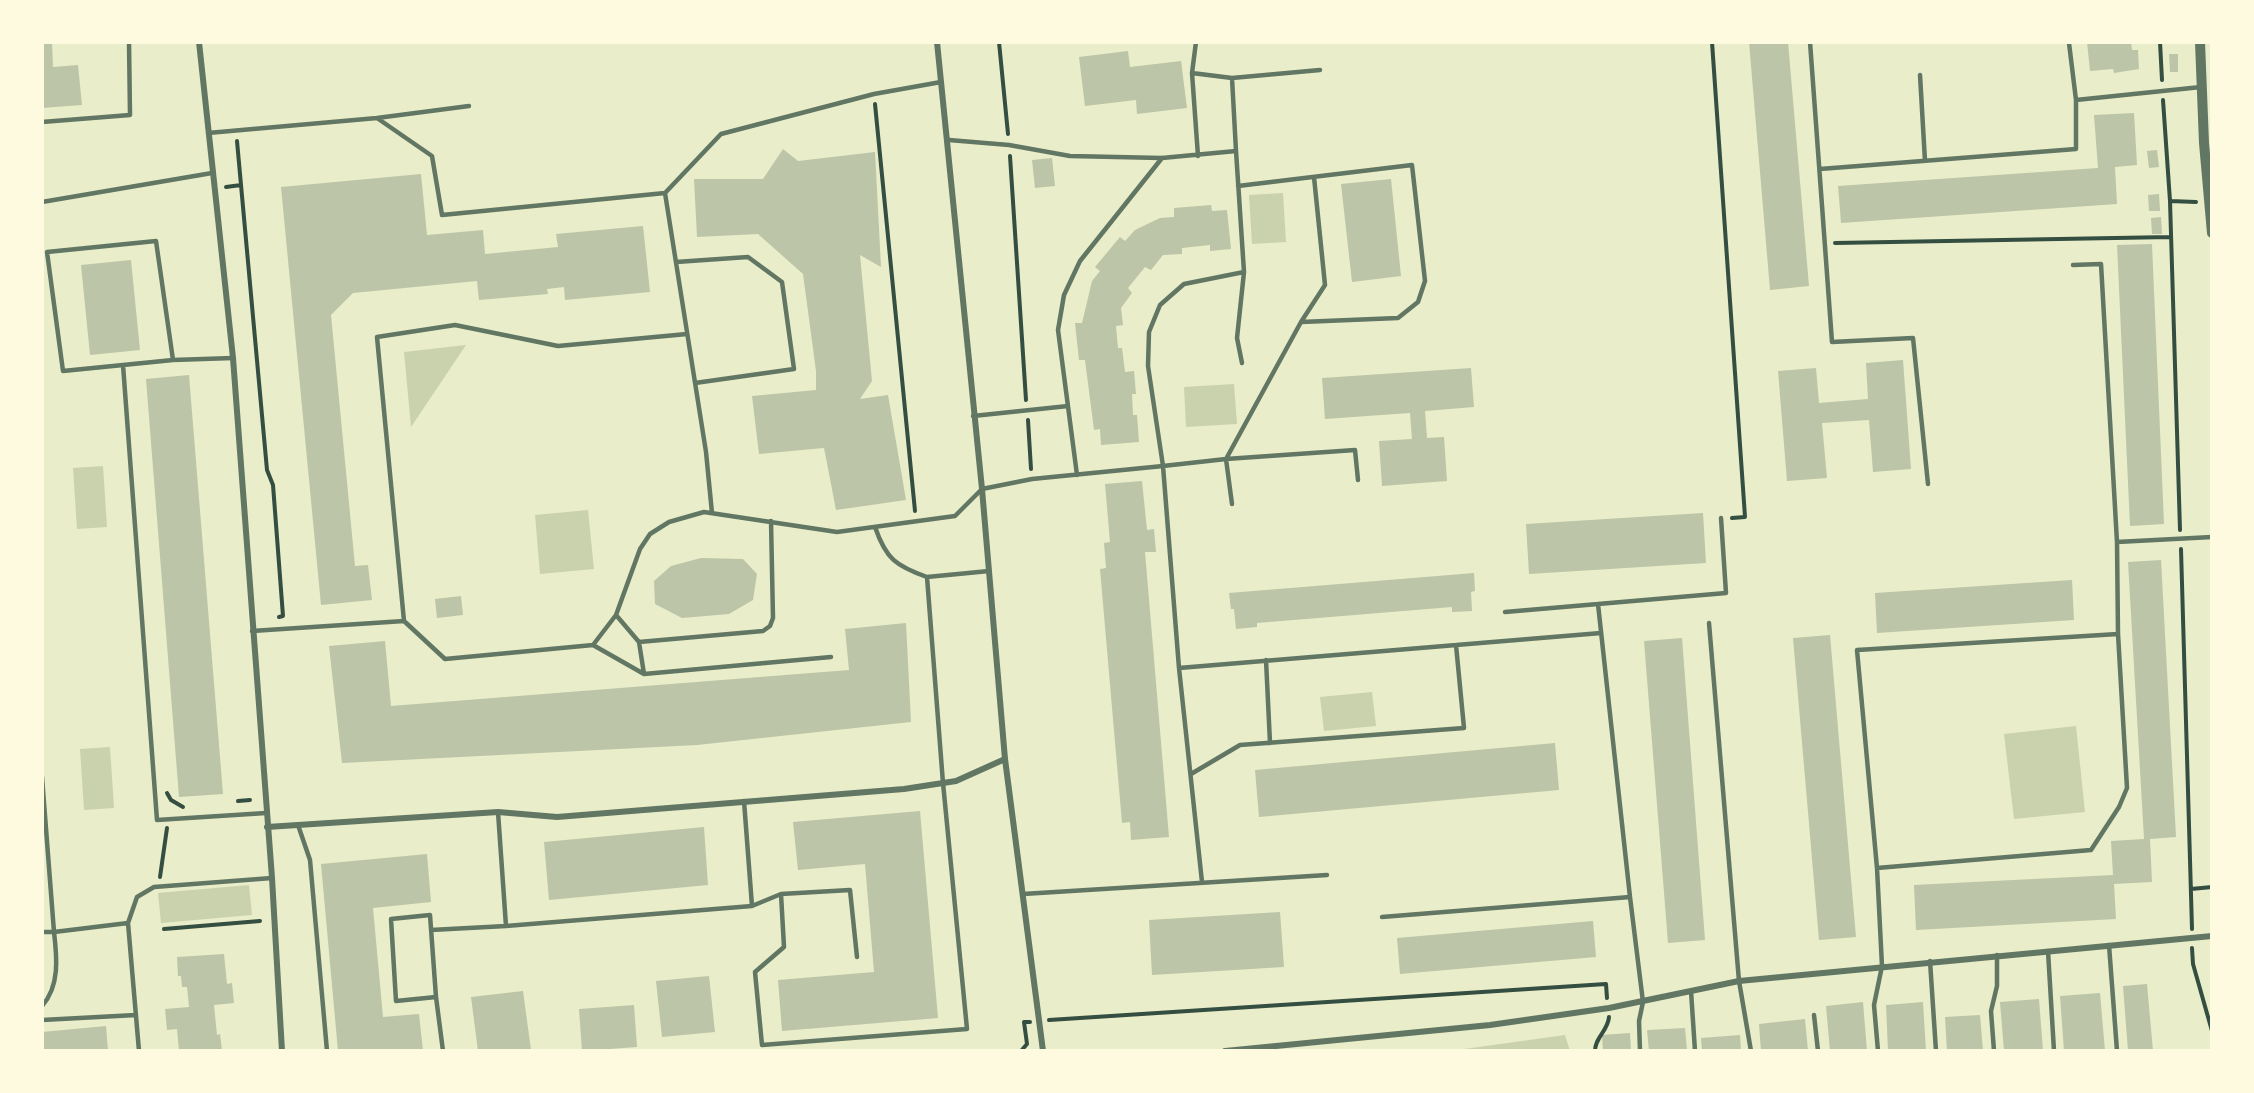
<!DOCTYPE html>
<html>
<head>
<meta charset="utf-8">
<style>
  body { margin:0 }
  #map { position:relative; width:2254px; height:1093px; overflow:hidden; background:#e9edc9; font-family:Barlow,sans-serif }
  canvas { display:block }
  .frame { position:absolute; inset:0; border:44px solid #fefae0; pointer-events:none }
</style>
</head>
<body>
<div id="map">
<canvas width="2254" height="1093"></canvas>
<div class="frame"></div>
</div>
<script>
const ctx = document.querySelector('canvas').getContext('2d');
ctx.lineJoin = 'round';
function paint(path, color) {
  ctx.fillStyle = color;
  ctx.fill(path, 'evenodd');
}
function stroke(path, color, width, dash) {
  ctx.strokeStyle = color;
  ctx.lineWidth = width;
  ctx.lineCap = dash ? 'butt' : 'round';
  ctx.setLineDash(dash || []);
  ctx.stroke(path);
}
const green = new Path2D(`
  M1283,193l3,49 -34,2 -3,-49z
  M466,345l-55,82 -7,-75z
  M1234,384l3,40 -51,3 -2,-40z
  M103,466l4,61 -30,2 -4,-61z
  M588,510l6,59 -54,5 -5,-59z
  M1372,692l4,34 -52,5 -4,-34z
  M2076,726l9,86 -71,7 -10,-85z
  M110,747l4,61 -30,2 -4,-61z
  M249,885l3,30 -91,8 -3,-30z
  M1565,1035l5,16h-120z`);
const building = new Path2D(`
  M42,42h10l1,25 25,-2 4,40 -40,3z
  M1749,42h39l21,244 -39,4z
  M2087,42h44l1,8h6l1,19 -25,4 -1,-4 -23,2z
  M1128,51l2,16 51,-6 6,47 -50,6 -1,-14 -51,6 -6,-49z
  M2169,54h9v18h-8z
  M2134,113l3,52 -22,2 2,37 -276,19 -3,-37 260,-18 -4,-53z
  M783,149l15,12 77,-9 6,115 -21,-12 12,126 -12,18 28,-4 18,105 -70,10 -12,-62 -65,6 -7,-58 64,-6v-19l-13,-97 -45,-40 -61,3 -3,-58h69z
  M2157,150l2,17 -10,1 -2,-17z
  M1052,158l3,28 -20,2 -3,-28z
  M421,174l6,61 56,-5 2,24 73,-7 -2,-13 87,-8 7,66 -85,8 -1,-13 -17,2 1,5 -69,6 -2,-19 -124,12 -22,22 24,251 13,-1 4,35 -51,5 -40,-418z
  M1391,179l10,97 -49,6 -11,-98z
  M2159,194l1,17h-11l-1,-16z
  M1211,205l1,6 15,-1 4,39 -21,2v-6l-28,3v6l-19,1 -12,15 -6,-3 -17,21 4,5 -11,15 2,17 -7,1 2,22h4l3,24 9,-1 2,23h-4l1,21h4l2,27 -38,3 -1,-16 -6,1 -9,-70h-6l-4,-37h7l10,-42 8,-10 -5,-4 25,-30 5,4 10,-11 25,-12 14,-1v-9z
  M2161,217l1,17h-10l-1,-16z
  M2152,244l12,280 -34,2 -13,-281z
  M131,260l9,90 -50,5 -9,-90z
  M1903,360l8,109 -38,3 -4,-52 -47,3 5,55 -40,3 -9,-110 38,-3 3,35 49,-4 -2,-36z
  M1471,368l3,39 -49,4 2,27 17,-1 3,44 -65,5 -3,-45 33,-2 -2,-26 -85,6 -3,-41z
  M189,375l34,419 -44,3 -33,-418z
  M1142,481l5,49 7,-1 2,23h-11l24,285 -38,3 -1,-18 -8,1 -22,-254 6,-1 -2,-25 6,-1 -5,-58z
  M1703,513l3,50 -177,11 -3,-50z
  M701,558l42,1 14,15 -4,26 -24,14 -47,4 -27,-14 -1,-23 17,-15z
  M2161,560l15,277 -26,2 2,43 -38,2 2,35 -200,11 -2,-45 199,-10 -2,-34 33,-2 -16,-277z
  M1474,573l1,18 -4,1 1,19 -20,1v-5l-195,16v4l-21,2 -2,-20h-3l-2,-16z
  M2072,580l2,40 -197,13 -2,-40z
  M461,596l2,19 -26,3 -2,-19z
  M906,623l5,99 -214,23 -355,18 -13,-117 56,-5 6,65 458,-36 -4,-41z
  M1830,635l26,302 -37,3 -26,-302z
  M1682,638l23,302 -37,3 -24,-302z
  M1555,743l4,47 -300,27 -4,-47z
  M920,811l18,207 -156,13 -4,-51 96,-8 -9,-108 -67,6 -5,-48z
  M704,827l4,58 -159,15 -5,-58z
  M427,854l4,48 -58,6 10,109 36,-3 4,37h-85l-17,-187z
  M1280,912l4,55 -132,8 -3,-55z
  M1593,921l3,36 -196,17 -3,-36z
  M224,954l3,30 5,-1 2,20 -20,2 3,30 3,-1 2,17h-43l-2,-22 -10,1 -2,-21 24,-2 -2,-20h-5l-1,-11h-3l-1,-19z
  M709,976l6,56 -53,5 -6,-56z
  M2147,984l6,67h-25l-5,-65z
  M523,991l8,59 -53,1 -7,-54z
  M2100,993l5,58h-41l-4,-55z
  M2039,999l4,52h-39l-4,-49z
  M1863,1002l4,49h-37l-4,-45z
  M1923,1002l3,49h-38l-2,-46z
  M634,1005l3,42 -55,4 -3,-42z
  M1980,1015l3,36h-36l-2,-34z
  M1805,1019l3,32h-47l-2,-27z
  M106,1026l2,25h-66v-19z
  M1685,1028l2,23h-38l-2,-21z
  M1630,1033l1,18h-28l-1,-16z
  M1740,1035l1,16h-39l-1,-13z`);
const path = new Path2D(`
  M999,42l9,92
  M1712,42l33,475 -13,1
  M2160,42l2,38
  M2163,100l7,101 10,329
  M875,104l40,407
  M237,141l4,44
  M1010,156l16,244
  M226,187l15,-2 26,285 6,15 10,131 -4,1
  M2170,201l26,1
  M1835,243l336,-6
  M1028,420l3,49
  M2181,549l11,380
  M167,793l4,7 12,7
  M238,801l12,-1
  M160,877l7,-49
  M2191,889l21,-2
  M164,929l96,-8
  M2192,948l1,16 19,67
  M1049,1020l557,-36 1,14
  M1021,1051l6,-7 -3,-22h6
  M1595,1051c0,-14 13,-20 14,-34`);
const service = new Path2D(`
  M1196,42l-4,31 6,83
  M1810,42l22,300 81,-4 15,146
  M2069,43l7,57
  M1192,73l40,5
  M1920,75l5,86
  M377,118l92,-12
  M42,122l88,-7 -1,-73
  M208,133l169,-15 55,38 10,59 223,-22 56,-59 153,-40 67,-12
  M949,140l60,5 61,11 92,2 74,-7 8,121 -60,12 -24,21 -11,27 -1,34 15,100 63,-7 6,45
  M1236,151l-4,-73 88,-8
  M1820,169l256,-20v-49l125,-13
  M665,193l41,259 6,61
  M42,202l170,-29
  M676,262l72,-5 34,25 12,87 -99,14
  M2073,265l28,-1 16,278
  M1301,322l24,-37 -11,-108
  M173,360l-17,-119 -109,11 16,119 110,-11 60,-2
  M1242,363l-5,-25 7,-66
  M123,365l34,455 109,-7
  M973,416l95,-10
  M1226,459l75,-137 97,-4 20,-16 7,-21 -13,-116 -174,21
  M1226,459l129,-9 3,30
  M1077,475l-19,-145 6,-35 16,-34 82,-103
  M875,527c11,32 21,39 52,50
  M1598,604l32,293
  M1505,612l221,-19 -5,-75
  M616,615l23,27 124,-11 7,-5 3,-8 -2,-97
  M404,621l41,38 148,-14 23,-30 24,-66 10,-15 19,-12 35,-10 133,20 118,-16 27,-27 50,-10 131,-13 16,202 23,214
  M1709,623l30,358 12,70
  M252,631l152,-10 -27,-284 78,-12 103,21 129,-12
  M639,642l5,32 187,-17
  M593,645l51,29
  M1266,660l4,83
  M1179,668l422,-35
  M1191,774l49,-29 224,-17 -8,-83
  M42,777l12,155h-12
  M298,825l12,35 17,191
  M1877,868l-20,-218 261,-16
  M781,894l3,53 -29,25 7,73 205,-16 -24,-246 -16,-206 62,-6
  M1023,894l304,-19
  M752,906l29,-12 69,-4 7,67
  M430,915l6,82 -40,4 -5,-82z
  M1382,917l248,-20 13,105 -4,19 1,30
  M128,923l11,128
  M506,926l246,-20 -8,-105
  M431,930l75,-4 -8,-114
  M2109,945l8,106
  M2048,951l6,100
  M1930,961l6,90
  M1691,991l4,60
  M436,997l7,54
  M42,1006c18,-20 15,-49 12,-74l74,-9 9,-26 17,-10 118,-9
  M1814,1015l4,36
  M42,1020l94,-5
  M1878,1051l-4,-46 8,-39 -5,-98 214,-18 28,-43 8,-19 -9,-154 -1,-92 95,-5
  M1994,1051l-3,-40 6,-25v-31`);
const minor = new Path2D(`
  M199,42l34,316 39,520 10,173
  M937,42l45,447 23,270 38,292
  M267,827l231,-15 59,5 347,-28 52,-8 49,-22
  M1225,1051l265,-26 119,-17 130,-27 473,-45`);
const tertiary = new Path2D(`
  M2200,42l4,101 8,90`);
paint(green, '#cad2ad');
paint(building, '#bcc5a7');
stroke(path, '#344e41', 4);
stroke(service, '#617663', 4.5);
stroke(minor, '#617663', 6);
stroke(tertiary, '#617663', 10);
</script>
</body>
</html>
